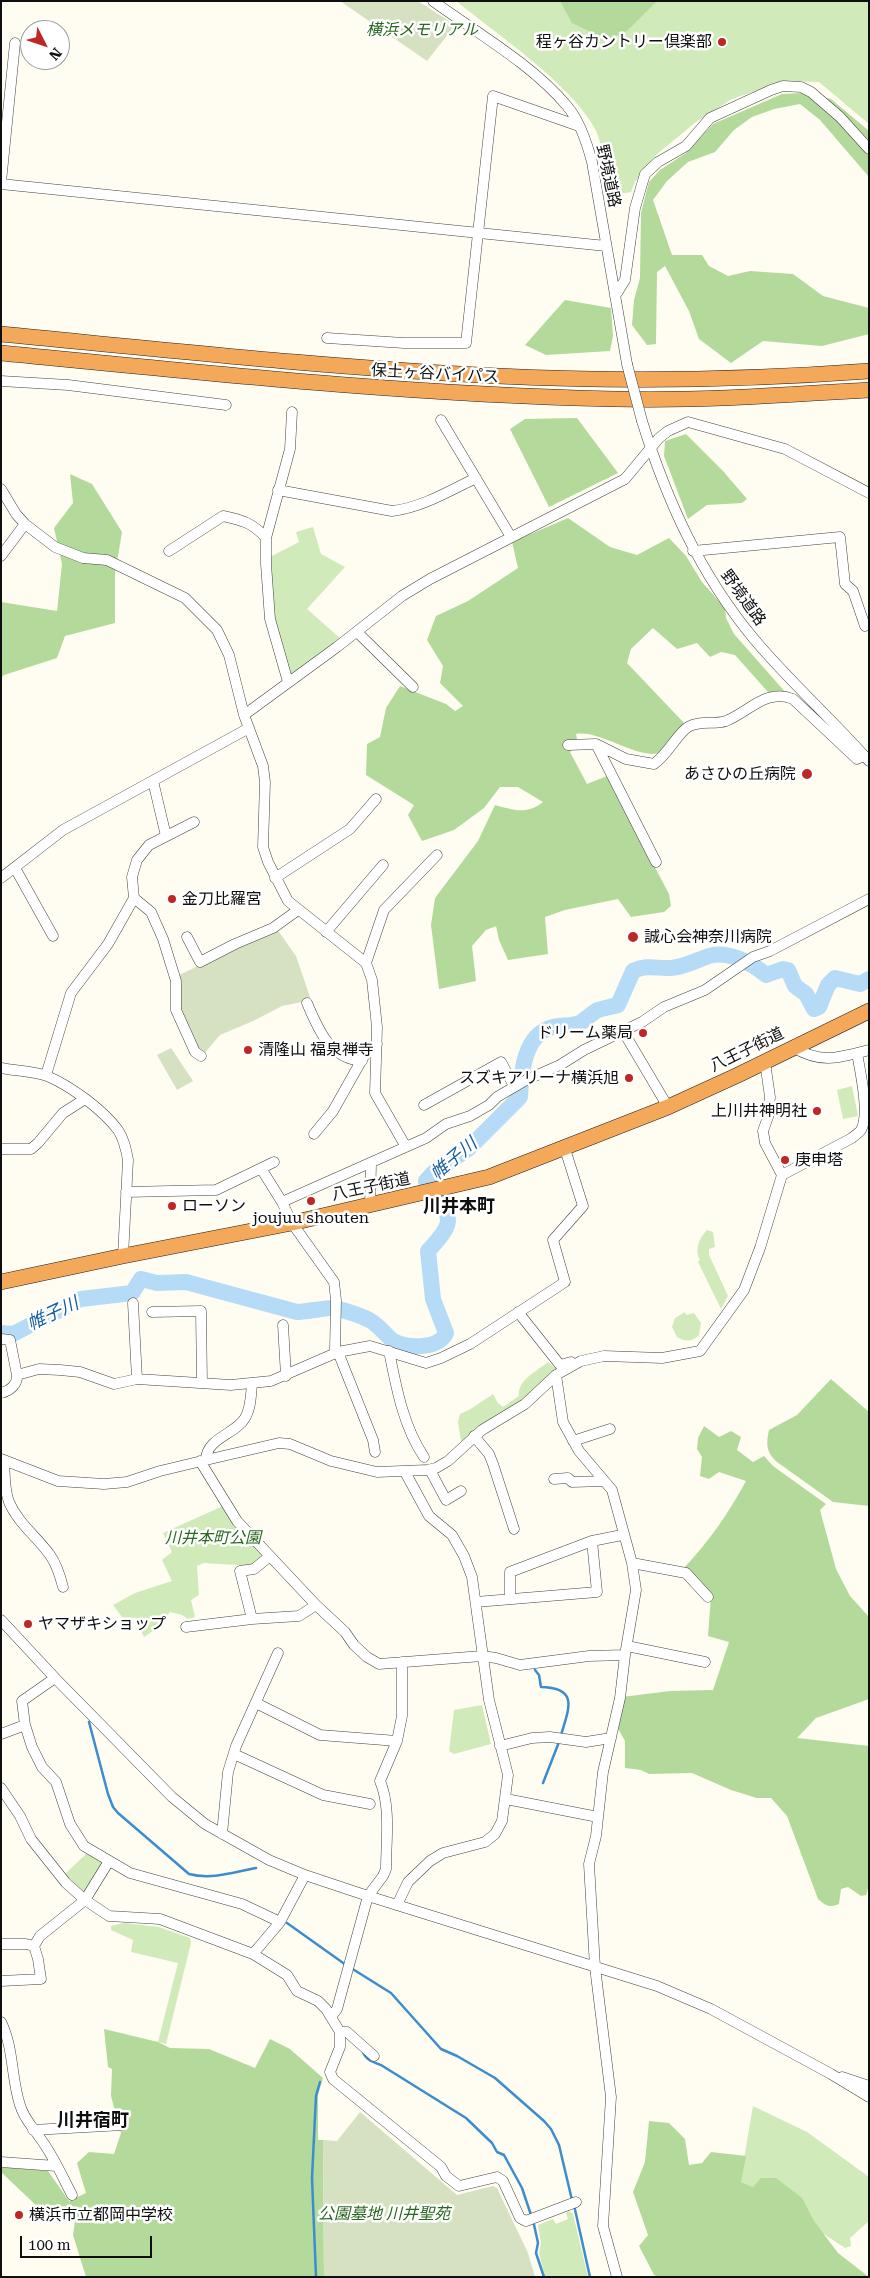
<!DOCTYPE html>
<html>
<head>
<meta charset="utf-8">
<style>
  body { margin:0 }
  #map { position:relative; width:870px; height:2278px; overflow:hidden; background:#fffdf1; font-family:"Roboto Serif",serif }
  canvas { display:block }
  .frame { position:absolute; inset:0; border:2px solid #0f0f0f; pointer-events:none }
  .north { position:absolute; left:20px; top:20px; width:50px; height:50px; box-sizing:border-box; background:#fff; border:1px solid #9f9f9f; border-radius:50%; rotate:131deg; font-size:14px; font-weight:700; line-height:20px; text-align:center; color:#0f0f0f }
  .north::after { content:''; display:block; margin:auto; width:18px; height:22px; background:#bf2727; clip-path:polygon(50% 0,100% 100%,50% 72%,0 100%) }
  .scale { position:absolute; left:20px; top:2236px; width:132px; height:22px; box-sizing:border-box; border:2px solid #0f0f0f; border-top:0; padding-left:6px; font-size:15px; line-height:18px; white-space:nowrap; color:#0f0f0f; -webkit-text-stroke:4px #fff; paint-order:stroke }
</style>
</head>
<body>
<div id="map">
<canvas width="870" height="2278"></canvas>
<div class="frame"></div>
<div class="north">N</div>
<div class="scale">100 m</div>
</div>
<script>
const ctx = document.querySelector('canvas').getContext('2d');
ctx.lineJoin = 'round';
function paint(path, color) {
  ctx.fillStyle = color;
  ctx.fill(path, 'evenodd');
}
function stroke(path, color, width, dash) {
  ctx.strokeStyle = color;
  ctx.lineWidth = width;
  ctx.lineCap = dash ? 'butt' : 'round';
  ctx.setLineDash(dash || []);
  ctx.stroke(path);
}
function label(font, color, halo, rows, align = 'center') {
  ctx.font = font + ' "Roboto Serif","Noto Sans JP",serif';
  ctx.lineWidth = 5;
  ctx.setLineDash([]);
  ctx.textBaseline = 'middle';
  ctx.strokeStyle = halo;
  ctx.fillStyle = color;
  for (const [text, x, y, turn = 0] of rows) {
    ctx.save();
    ctx.translate(x, y);
    ctx.rotate((+turn || 0) * Math.PI / 180);
    ctx.textAlign = isNaN(turn) ? turn : align;
    if (halo) ctx.strokeText(text, 0, 0);
    ctx.fillText(text, 0, 0);
    ctx.restore();
  }
}
const green = new Path2D(`
  M456,1h413v123l-50,-42 -35,-1 -52,18 -36,23 -40,33 -21,27 -4,10 -12,2c-18,-17 -13,-46 -25,-67 -26,-45 -96,-92 -138,-126z
  M313,527l8,27 24,13 -38,42 34,30 -51,39 -16,-56 -6,-64 31,-16 -3,-10z
  M852,1086l6,30 -15,3 -6,-29z
  M707,1230l6,2 2,15 -6,2v6l19,41 -7,13 -23,-47 2,-2c-6,-10 -1,-22 7,-30z
  M685,1312l1,3 8,-2 7,10 -2,12c-7,7 -14,7 -22,2l-5,-10 3,-9z
  M548,1362l9,8 -31,27 -65,44 -3,-19 2,-8 9,-4 24,-16 5,9 5,4 16,-11c-2,-16 18,-25 29,-34z
  M223,1506l43,50 -12,10 -50,-3 -7,3 2,29 -8,5 4,17 -7,2 -6,-4 -12,-3 -14,17 -12,8 -9,-20 -10,4 -12,-16 22,-12 37,-12 -10,-21 10,-8 -9,-19z
  M482,1705l9,39 -37,10 -5,-3 5,-41z
  M87,1853l15,8 1,3 -18,29 -20,-19z
  M124,1923l35,4 31,11 1,5 -25,101 -8,-2 20,-79 -47,-11 2,-12 -22,-10v-4z
  M753,2106l54,26 62,45v44l-19,17 1,8 -6,2 -92,-61 -13,-5z
  M569,2211l4,3 15,63h-43l-6,-24 2,-10 -3,-18 15,-6 3,5 12,-5 -2,-6z`);
const forest = new Path2D(`
  M560,1h97l-30,30 -20,9 -35,-17z
  M802,93l29,6 38,32v46l-49,-57 -20,-16 -26,5 -22,8 -18,13 -19,22 -27,10 -21,19 -14,19 19,55h30l7,11 19,10 22,-5 43,3 30,22 46,12v26l-47,12 -59,-5 -32,22 -32,-24 -10,-28 -24,-45 -8,6 -1,72 -9,1 -15,-20 2,-25 6,-22 1,-65 8,-31 11,-12 26,-17 27,-29 69,-30z
  M565,300l46,8 2,28 -3,15 -64,4 -21,-10z
  M577,418l41,55 -69,34 -39,-78 15,-10z
  M686,434l37,37 24,28 -5,4 -35,2 -19,14 -24,-63 1,-15z
  M70,474l22,10 30,48 -7,42v49l-50,13 -8,22 -53,17 -3,3v-76l56,9 5,-47 -8,-36 19,-25z
  M568,518l42,29 27,8 32,-17 17,18 16,26 23,26 1,10 8,16 53,60 -19,-2 -33,-37 -14,-3 -11,5 -13,-14 -20,6 -24,-21 -22,21 -4,14 58,61c-5,8 -11,19 -18,25 -21,18 -64,-20 -91,-15l2,10 -8,8 17,32 20,-8 62,118 2,12 -7,6 -33,5 -13,-18 -53,11 -20,7 3,37 -40,6 -9,-20 -3,-14 -10,4 -14,16 4,35 -37,8 -8,-64 4,-27 43,-57 17,-36c18,5 32,10 48,-3l-25,-15h-18l-16,21 -30,22 -32,11 -14,-26 6,-10 -48,-30 1,-31 13,-7 6,-29 14,-22 46,18 9,7 8,-5 -23,-23 3,-17 -16,-26 9,-24 32,-15 50,-33 -6,-26z
  M831,1379l38,33v94l-36,-4 -56,-40c-11,-10 -11,-18 -8,-32l28,-15z
  M704,1426l15,11 12,-6 10,6 -4,13 16,12 11,-6 9,10 53,38 -6,6 16,59 14,27 19,21v82l-53,19 -19,20 72,8v139l-3,10 -5,1 -13,-9 -7,2 -2,15c-10,4 -13,2 -21,-5l-31,-83 -16,-18h-14l-26,-8 -39,-17 -43,1 -8,-4 -16,-2v-27l-9,-16 6,-28 48,-6 43,-1 16,-48 -21,-6 3,-40 -27,-28c26,-28 44,-54 62,-87l-27,-9 -10,7 -9,-3 2,-19 -5,-8 1,-11z
  M104,2029l54,13 12,6 39,1 46,19 15,-29 20,10 33,29 -5,17v45h5l1,137h-238l-13,-42 2,-14h-44l10,-11 -40,-38v-5l47,4 21,30 17,-8 -9,-30 12,-11 25,2 7,-21 -10,-37 1,-27 -4,-2z
  M649,2121l20,2 16,16 4,26 13,-2 9,-11 35,4 -5,26 12,5 8,-9h15l26,20 12,23 24,32 31,24h-210l-5,-2 -15,-29 9,-11 -15,-43 12,-30z`);
const cemetery = new Path2D(`
  M340,1h78l37,24 -28,36z
  M277,929l19,27 15,44 -29,6 -29,15 -33,14 -17,20c-21,-15 -24,-56 -26,-79z
  M171,1048l22,33 -16,9 -20,-35z
  M360,2112l97,83 36,-9 4,2 31,65 7,24h-211l-1,-137 14,1z`);
const stream = new Path2D(`
  M535,1670l4,5 2,12c38,1 28,21 20,48
  M89,1722l19,72 5,13 5,6 71,61c23,6 45,-2 67,-6
  M543,1783l16,-41
  M287,1923l59,42
  M351,1968l40,25 50,56 16,7 38,22 49,43 7,8 8,16 13,55
  M363,2052c3,8 10,10 18,13l85,53 26,25 5,9 7,3 18,33 9,27
  M574,2205l16,72
  M533,2220l5,23 -2,10 8,24
  M316,2277l-4,-99 4,-82 4,-14`);
const river = new Path2D(`
  M1,1333l12,1 68,-35 51,-6 9,-14 16,4 29,-1 111,30c7,0 34,-5 38,-4 11,3 26,7 36,13 8,5 13,12 20,18 12,10 48,11 55,-6l-13,-34 -5,-48c33,-35 20,-34 -2,-70l7,-8 35,-24 52,-52c1,-24 4,-63 33,-70 8,-2 19,-1 27,-4 5,-3 10,-8 16,-12 6,-3 15,-4 22,-6l15,-34c14,-7 24,-2 38,-3 13,-1 26,-8 38,-12 18,-6 43,7 57,19l17,-6 5,1 7,16 11,8 8,15 5,-2 9,-22 7,-7 25,6 9,-5`);
const minor = new Path2D(`
  M433,1c44,32 100,64 134,105 13,15 20,37 25,56l35,202
  M1,182l14,-139
  M1,184l605,62
  M615,296l10,-16 10,-72 10,-34 13,-12 28,-16 24,-28 61,-28 12,-4 18,1 10,5 29,25 29,32
  M327,338l77,5h62l27,-247 86,30
  M1,381l67,4 158,20
  M441,420l70,117
  M642,421c25,80 58,153 112,218 36,43 78,80 115,122
  M1,489l15,25 9,10 30,23 28,11 24,2 78,38 32,32 12,25 15,60 19,51 2,16 -2,65 5,15 20,39 78,62 6,17 5,47 -2,66 31,54
  M278,490l114,21c29,-3 57,-20 84,-33
  M169,551l54,-35c19,4 30,7 43,22
  M693,551l147,-14 5,47 8,7 12,35
  M1,556l24,-32
  M357,632l56,55
  M288,682l-18,-63 -4,-55v-26l24,-89 2,-37
  M244,715l93,-68 65,-51 28,-17 195,-100 34,-41 9,-7 20,-9 97,27 84,44
  M596,744l60,118
  M568,745l28,-1 30,15 28,5c14,-10 24,-31 34,-37 12,-7 26,-2 38,-6 23,-9 40,-33 67,-22l64,60 7,-3
  M153,781l13,55
  M15,868l38,68
  M1,878l62,-48 186,-102
  M275,878l75,-49 26,-30
  M134,898l17,14 12,27 13,42v29l19,42 6,4
  M326,932l57,-67
  M187,937l13,25 35,-18 38,-16 25,-18
  M366,963l18,-53 53,-55
  M307,1003c11,26 23,56 55,58
  M623,1031l45,76
  M793,1047c27,17 46,11 76,3
  M765,1062l5,35 -2,20 -5,14 2,12 17,32
  M1,1068c15,3 33,3 46,8 24,10 56,34 71,54 6,9 8,19 10,30l-5,96
  M46,1075l25,-82 37,-49 26,-46 -2,-21 5,-17 12,-15 45,-23
  M424,1105l77,-43 13,24
  M314,1134l19,-23 31,-55 13,-12
  M1,1149h30l7,-6 25,-30 22,-14
  M262,1170l20,32
  M126,1192l90,-2 58,-28
  M370,1206l1,-42
  M133,1303l4,76
  M152,1312l49,-1 1,72
  M518,1312l42,53 11,-3
  M283,1325l3,51
  M1,1339l9,1 7,35
  M389,1351c7,35 14,75 35,106
  M556,1375l7,47 16,29 33,39 20,73 4,27 -11,65 -5,43 -17,74 -7,64 -7,28 6,103 16,130 -8,129 14,51
  M1,1393c9,-2 17,-9 16,-18l22,-6 21,1 20,2 34,12 23,-5 94,6 40,-4 67,-29 32,-6 56,17 15,-5 29,-14 95,-62 -12,-42 30,-34 -18,-57
  M474,1436l15,18 4,10 21,65
  M573,1441l37,-12
  M375,1452l-2,-12 -35,-88 -3,-2 1,-50 -2,-18 -42,-59 -10,-21 144,-64 20,-14 24,-8 19,-11 8,-8 29,-17 34,-15 24,-15 58,-28 22,-15 41,-17 48,-33 17,-6 99,-52
  M1,1459l57,22 46,3 23,-2 33,-11 46,-11c0,-22 30,-26 39,-42 6,-10 6,-23 7,-35
  M4,1460c1,14 0,29 5,42 9,21 28,35 41,53 7,10 10,20 13,32
  M206,1460l73,-17 11,1 41,17 46,11 50,-2 9,-2 12,-7 34,-31 43,-26 31,-29 25,-14 23,-5 58,2 38,-7 44,-61 16,-42 22,-73 70,-37c2,-2 7,-5 9,-8 9,-16 -1,-59 -4,-77
  M200,1461l37,60 79,84 29,27 9,13 13,12 12,7 103,-8 14,2 24,7 69,-9 36,-1
  M430,1470l16,30 15,-9
  M554,1479l14,-1 4,4 32,-1
  M632,1563l54,10 22,24
  M510,1599v-27l82,-31 30,-6
  M476,1602l121,-10 -5,-51
  M252,1619l-12,-48 14,-2 16,-13
  M1,1620l54,58 117,119 33,27 64,36 36,15 63,21 289,90 54,23 120,65 38,23
  M186,1627l66,-8 47,-3 17,-11
  M627,1646l78,16
  M256,1703l64,32 77,6
  M25,1725l7,22 10,20 14,15 14,42 14,22 46,27 112,31 38,18
  M1,1734l24,-9 -3,-24 33,-23
  M500,1746l32,-8 18,-1 36,5 25,-4
  M234,1754l89,41 47,9
  M1,1788l19,28 11,23 35,44 19,17 24,16 51,3 93,35 34,21 10,16 21,10 8,8 14,23v15l-10,25 3,7 108,88 5,9 13,10 38,-9 6,4 17,37 6,3 50,-19
  M506,1799l92,18
  M222,1834l6,-62 8,-26 42,-93
  M397,1905l11,-23 22,-21 13,-8 42,-11 10,-8 7,-13 6,-46 -19,-75 -17,-123 -8,-21 -12,-21 -23,-19 -24,-44
  M1,1944h25l8,2 6,-10 45,-36 24,-39
  M253,1954l27,-32 25,-47
  M1,1981l40,-2 -3,-20 -4,-13
  M331,2017l6,-8 31,-113 15,-20 3,-7c0,-28 5,-62 -6,-88l17,-40 5,-25v-54
  M1,2022c13,26 10,56 19,83 4,14 12,21 20,33 13,17 22,38 32,57
  M340,2032h7l27,24
  M842,2077l27,9
  M33,2130l90,-5
  M1,2162l55,4`);
const highway = new Path2D(`
  M1,334c166,16 331,34 497,42 123,6 248,4 371,-5
  M1,353c205,20 409,42 614,46 85,2 170,-4 254,-9
  M1,1282l122,-26 169,-33 197,-46 179,-70 70,-32 131,-64`);
const minorBridge = new Path2D(`
  M627,364l15,57`);
const markers = [
  [722,42,5,"#bf2727"],
  [807,774,6,"#bf2727"],
  [172,899,5,"#bf2727"],
  [633,937,6,"#bf2727"],
  [643,1033,5,"#bf2727"],
  [248,1050,5,"#bf2727"],
  [629,1078,5,"#bf2727"],
  [817,1111,5,"#bf2727"],
  [785,1160,5,"#bf2727"],
  [311,1201,5,"#bf2727"],
  [172,1206,5,"#bf2727"],
  [28,1624,5,"#bf2727"],
  [19,2215,5,"#bf2727"]
];
const parkNames = [
  ["横浜メモリアル",422,30],
  ["川井本町公園",213,1538],
  ["公園墓地 川井聖苑",384,2214]
];
const poiNames = [
  ["程ヶ谷カントリー倶楽部",712,42,"right"],
  ["あさひの丘病院",796,774,"right"],
  ["金刀比羅宮",182,899],
  ["誠心会神奈川病院",644,937],
  ["ドリーム薬局",633,1033,"right"],
  ["清隆山 福泉禅寺",258,1050],
  ["スズキアリーナ横浜旭",619,1078,"right"],
  ["上川井神明社",807,1111,"right"],
  ["庚申塔",795,1160],
  ["ローソン",182,1206],
  ["joujuu shouten",311,1218,"center"],
  ["ヤマザキショップ",38,1624],
  ["横浜市立都岡中学校",29,2215]
];
const streetNames = [
  ["野境道路",608,176,78],
  ["保土ヶ谷バイパス",435,374,3],
  ["野境道路",743,598,54],
  ["八王子街道",747,1050,-26],
  ["八王子街道",371,1187,-12]
];
const waterNames = [
  ["帷子川",454,1159,-40],
  ["帷子川",53,1314,-25]
];
const neighbourhoodNames = [
  ["川井本町",459,1207],
  ["川井宿町",93,2121]
];
paint(green, '#d0eaba');
paint(forest, '#b3da9a');
paint(cemetery, '#d5e1c1');
stroke(stream, '#3d8ccd', 2.5);
stroke(river, '#b6dbf6', 16);
stroke(minor, '#424242', 11);
stroke(highway, '#202020', 16);
stroke(minor, '#fff', 10);
stroke(highway, '#f4a85a', 15);
stroke(minorBridge, '#424242', 11, []);
stroke(minorBridge, '#fff', 10);
for (const [x, y, r, color] of markers) {
  const dot = new Path2D();
  dot.arc(x, y, r, 0, 2 * Math.PI);
  ctx.fillStyle = color;
  ctx.fill(dot);
  stroke(dot, '#fff', 2);
}
label('italic 16px', '#2a671f', '#fff', parkNames);
label('16px', '#0f0f0f', '#fff', poiNames, 'left');
label('16px', '#0f0f0f', '#fff', streetNames);
label('italic 18px', '#185ea1', '#fff', waterNames);
label('bold 18px', '#0f0f0f', '#fff', neighbourhoodNames);
</script>
</body>
</html>
